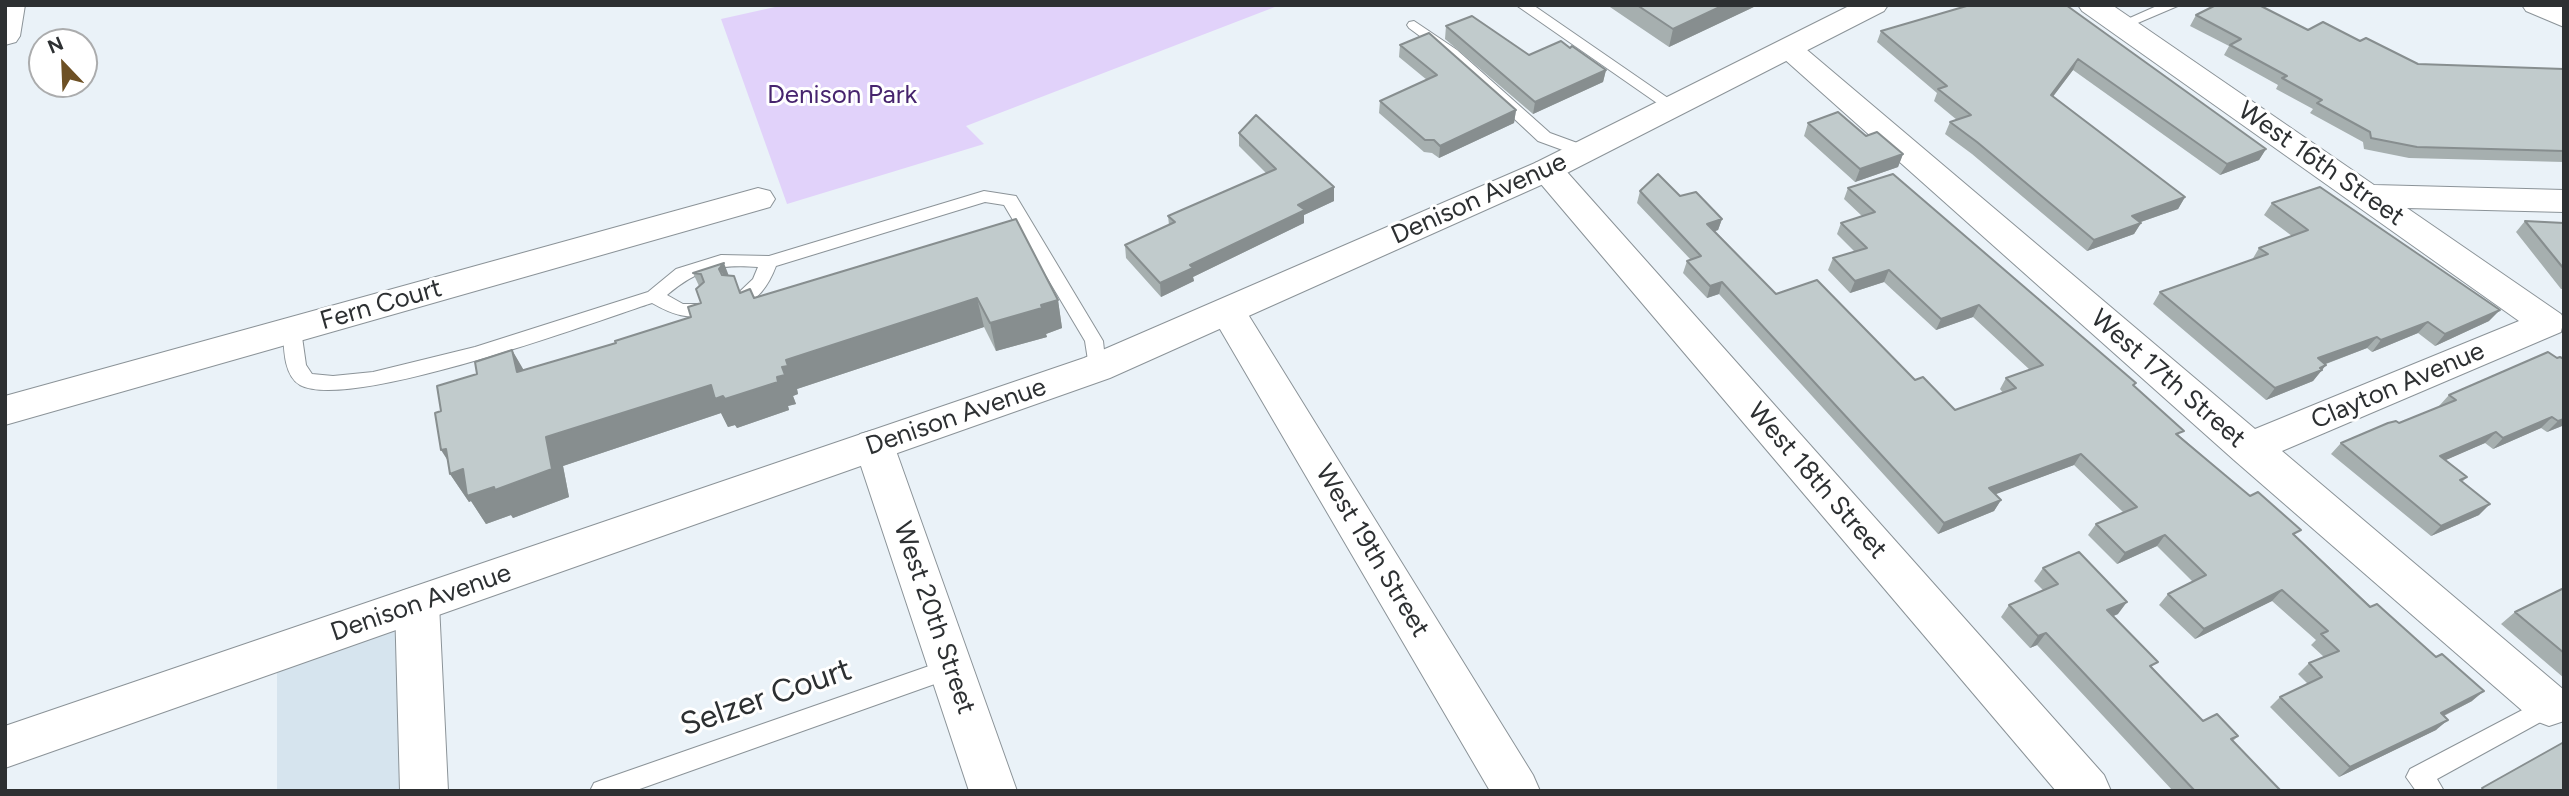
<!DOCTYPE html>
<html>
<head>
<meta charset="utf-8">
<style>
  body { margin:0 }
  #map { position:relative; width:2569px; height:796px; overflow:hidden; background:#eaf2f8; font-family:Figtree,sans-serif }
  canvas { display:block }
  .frame { position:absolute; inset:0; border:7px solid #2d3032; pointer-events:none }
  .north { position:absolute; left:28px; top:28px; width:70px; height:70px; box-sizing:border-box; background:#fff; border:2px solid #abacad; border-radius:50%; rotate:337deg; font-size:19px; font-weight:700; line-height:28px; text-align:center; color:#2d3032 }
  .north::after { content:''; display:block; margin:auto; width:24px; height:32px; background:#6d5024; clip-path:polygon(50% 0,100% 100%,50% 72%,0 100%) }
</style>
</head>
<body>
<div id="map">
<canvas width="2569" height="796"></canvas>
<div class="frame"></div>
<div class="north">N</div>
</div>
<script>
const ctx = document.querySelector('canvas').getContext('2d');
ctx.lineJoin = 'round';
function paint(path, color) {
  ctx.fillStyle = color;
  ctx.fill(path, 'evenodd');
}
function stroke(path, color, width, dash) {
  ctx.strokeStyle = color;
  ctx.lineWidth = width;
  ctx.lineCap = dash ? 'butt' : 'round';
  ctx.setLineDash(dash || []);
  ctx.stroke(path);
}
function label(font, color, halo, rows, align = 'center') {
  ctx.font = font + ' Figtree,sans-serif';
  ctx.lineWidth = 6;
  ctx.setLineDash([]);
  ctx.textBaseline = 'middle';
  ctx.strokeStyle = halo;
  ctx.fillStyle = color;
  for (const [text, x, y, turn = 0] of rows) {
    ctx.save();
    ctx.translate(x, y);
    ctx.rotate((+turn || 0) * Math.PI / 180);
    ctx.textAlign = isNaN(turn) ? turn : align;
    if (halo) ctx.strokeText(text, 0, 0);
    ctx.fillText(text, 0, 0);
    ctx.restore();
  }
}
const built = new Path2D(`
  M417,604l7,187h-147v-139z`);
const green = new Path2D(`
  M784,5h496l-314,121 18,18 -197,60 -66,-185z`);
const lane = new Path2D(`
  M1516,5h17l148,102 -2,3h-12z
  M2159,5h21l-54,23 -5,1 -7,-4z
  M1414,21l43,29 93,83 41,15 2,4 -2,4h-12l-41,-15 -91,-85 -38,-28 -2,-3 2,-3z
  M984,191l32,5 87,145 3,27 -2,5h-14l-5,-32 -81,-136 -19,-3 -209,64c-6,16 -20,42 -40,36l-3,-4 20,-19 5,-12c-40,-3 -60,2 -91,28l16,9h28l3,5 -3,5c-23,6 -38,1 -59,-11 -61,20 -302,109 -352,82 -17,-10 -16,-39 -17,-55l2,-5h14l2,5 5,35 6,9 21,2 40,-4 102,-25 173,-55 28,-23 45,-14 48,1z
  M952,658l8,3 3,7 -3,7 -326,116h-44l4,-8 8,-3z
  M2549,696l8,3 3,7 -3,7 -120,66 7,12h-28l-10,-14 4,-8z`);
const street = new Path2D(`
  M5,5h20l-5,31 -4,6 -11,3z
  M2078,5h34l262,180 190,5v22l-157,-4 154,106 3,5 -3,13 -279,119 282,239v31l-15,5 -16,-6 -299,-260 -460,-410 4,-6 11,-3 11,3 455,385 264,-108 -437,-310z
  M2522,5l42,2v20l-38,-16z
  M1547,159l12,4 545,612 7,16h-55l-521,-614 -4,-7 4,-7z
  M758,188l12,3 5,8 -5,8 -765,218v-29z
  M1228,299l13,4 292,472 7,16h-50l-280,-479 5,-9z
  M874,430l14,4 6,11 123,346h-48l-115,-346 6,-11z
  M417,586l15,5 7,13 9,187h-48l-5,-187 7,-13z`);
const secondary = new Path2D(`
  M1851,5h37l-4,6 -325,166 -449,201 -1105,390v-42l1079,-368 451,-195z`);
const wall = new Path2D(`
  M1607,5h151l-89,42z
  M1970,5h100l-1,2 197,142 -7,11 -39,15 -147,-105 -20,26 132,101 -7,12 -37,13v1l-7,11 -47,17 -115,-97 -27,-20 5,-12 7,-2 -23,-19 3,-8 -60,-51 4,-11z
  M2196,15l112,15 52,11 58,23 146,5v93l-155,-4 -45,-9 -1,-7 -53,-29 3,-4 -37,-20 2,-4 -54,-30 5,-9 -39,-20z
  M1446,26l83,29 77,15 -3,12 -70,32 -88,-75z
  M1400,45l116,65 -2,13 -75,35 -7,-5 -8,-1 -45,-39 1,-12 47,-21 -28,-23z
  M1808,123l58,13 37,18 -5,13 -43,15 -51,-46z
  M1239,133l95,54v14l-30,14v8l-111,54 1,4 -33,16 -35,-39 -1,-13 44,-20 -1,-9 98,-43 -27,-27z
  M1848,188l288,195 -2,3 46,50 116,100 176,165 -28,15 -8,14 -97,47 -69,-70 10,-10 28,-13 -10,-10 11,-11 15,-6 -13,-12 5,-5 -44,-39 -77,38 -36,-34 9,-11 25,-12 -36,-36 -40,18 -29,-29 8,-11 27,-12 -49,-47 -79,29 6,6 -7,11 -56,23 -219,-240 -12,4 -24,-25 4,-12 4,-1 -54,-57 3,-12 40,5 42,23 -4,11 -3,1 61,63 139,86 40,30 48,-17 -3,-4 6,-11 24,-8 -57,-53 -37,13 -52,-48 -34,11 -22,-23 5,-12 22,-6 -18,-18 4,-11 21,-7 -18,-17z
  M2272,203l217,118 -54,25 -17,-13 -46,19 -5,-4 -41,16v1l-13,16 -47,19 -113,-96 7,-12 92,-32 7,-12 33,-12 -28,-21z
  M2525,221l39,2v66h-3l-45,-57z
  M693,273l36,3 11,17 14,5 304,2 4,28 -16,6 1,3 -51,14 -12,-24 -187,62 1,5 -5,2 3,8 -8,2 1,4 -52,18 -2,-3 -7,2 -7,-14 -158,53 6,31 -56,21 -2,-3 -25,9 -15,-23 -2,1 -19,-28 -9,-63 36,-37 35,-24 11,20 93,-27 75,-26 10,-14 -2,-17z
  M2557,358l7,1v68l-2,-1 -15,6 -6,-4 -48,21 -8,-6 -40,17 22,17 -5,5 17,33 -48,21 -100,-82 10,-11 58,-20 41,-17h-1l10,-11z
  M2043,568l75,46 -5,2 40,52 50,53 35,15 -5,5 48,50h-108l-136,-146 -7,3 -29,-31 8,-12 34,-15 -9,-9z
  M2564,588v90l-63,-54 14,-12z`);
const shadedWall = new Path2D(`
  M1724,5h34l-89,42 4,-18z
  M2078,59l-5,11 -27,36 5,-11z
  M1606,70l-3,12 -70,32 2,-12z
  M1516,110l-2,13 -75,35 1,-12z
  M2266,149l-7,11 -39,15 7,-11z
  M1903,154l-5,13 -43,15 5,-13z
  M1334,187v14l-30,14v8l-111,54 1,4 -33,16 -1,-14 30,-18 108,-60z
  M2185,197l-7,12 -52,18 6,-11z
  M1722,219l-4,11 -14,5 3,-11z
  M2141,223l-7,11 -47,17 7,-11z
  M724,263l11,29 -16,-23z
  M1889,270l-5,12 -34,11 5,-12z
  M1722,282l-3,12 -12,4 3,-12z
  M977,298l7,29 -187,62 1,5 -5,2 3,8 -8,2 1,4 -52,18 -2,-3 -7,2 -7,-14 -158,53 6,31 -56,21 -2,-3 -25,9 -15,-23 -2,1 -19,-28 5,-2 -14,-22 105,-13 165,-52 66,-8 9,-17z
  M1058,300l4,28 -16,6 1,3 -51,14 -6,-28z
  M1979,305l-6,12 -37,13 5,-11z
  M2500,310l-11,11 -54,25 10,-12z
  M2428,322l-10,11 -46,19 9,-12z
  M2377,337l-10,11 -58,22 9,-12z
  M512,350l17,29 -12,-7z
  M2326,365l-13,16 -47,19 9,-12z
  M2552,417l-11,11 -48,21 10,-11z
  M2564,419v5l-2,2 -15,6 11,-11z
  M2496,432l-11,11 -55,24 10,-11z
  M2081,454l-7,11 -91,34 6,-11z
  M2001,500l-7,11 -56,23 6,-11z
  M2490,504l-11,11 -48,21 10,-10z
  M2165,535l-8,11 -40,18 8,-11z
  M2282,590l-10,11 -77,38 9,-10z
  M2127,602l-9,12 -20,9 9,-13z
  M2046,633l-9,12 -7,3 8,-12z
  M2484,691l-12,10 -43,22 12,-10z
  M2448,720l-12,10 -97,47 11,-10z`);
const building = new Path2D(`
  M1637,5h87l-51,24z
  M1970,5h96l200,144 -39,15 -149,-105 -27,36 134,102 -53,19 9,7 -47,17 -117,-98 -27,-20 21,-7 -33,-26 9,-3 -66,-55z
  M2216,5h43l49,25 15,-8 37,19 6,-3 52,26 146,5v82l-147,-4 -46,-9 -1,-6 -53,-29 5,-3 -40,-22 5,-2 -57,-31 11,-6 -45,-24z
  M1472,16l57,39 32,-14 9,7 2,-2 34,24 -71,32 -89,-76z
  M1429,33l87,77 -76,36 -6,-6h-9l-45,-39 57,-26 -37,-30z
  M1838,112l28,24 11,-4 26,22 -43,15 -52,-46z
  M1256,115l78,72 -36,18 7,5 -115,55 3,3 -33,15 -35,-38 50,-23 -7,-6 108,-47 -37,-36z
  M1658,174l22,22 16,-4 26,27 -15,5 69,70 41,-14 98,100 8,-3 32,33 61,-22 -10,-10 37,-13 -64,-60 -38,14 -52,-49 -34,11 -22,-23 34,-10 -26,-25 34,-11 -27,-24 45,-14 243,209 -3,2 51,46 -8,3 74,62 8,-4 43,38 -8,4 77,73 7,-3 59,53 6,-3 42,37 -43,22 7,7 -98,47 -70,-70 42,-20 -13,-14 30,-12 -18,-17 7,-3 -46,-41 -78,39 -36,-35 38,-19 -41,-40 -40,18 -29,-29 41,-17 -56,-53 -92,34 12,12 -57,23 -222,-241 -12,4 -23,-25 14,-5 -61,-65z
  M2320,187l180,123 -55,24 -17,-12 -47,18 -4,-3 -59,21 8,7 -6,3 2,2 -47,18 -115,-96 108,-38 -9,-6 49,-18 -36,-27z
  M1016,219l42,81 -17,5 1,3 -52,15 -13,-25 -191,62 2,6 -6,1 3,8 -8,2 1,5 -53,17 -2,-3 -8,3 -4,-14 -165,52 6,32 -57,21 -1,-3 -27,9 -4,-27 -13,5 -4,-25 -5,1 -6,-37 6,-2 -4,-25 40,-12 -2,-12 37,-12 5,22 99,-29 -1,-2 76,-24 -3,-10 13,-4 -5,-14 8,-7 -3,-8 -8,-1 31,-10 -5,6 3,6 12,1 6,17 10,-4 4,9z
  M2525,221l39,2v46z
  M2548,352l9,6 3,-1 4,2v60l-6,2 -6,-4 -49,21 -7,-6 -56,24 27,21 -7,3 30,24 -49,22 -100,-83 47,-20 8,-2 3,2 57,-23 -7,-5z
  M2079,552l48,50 -20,8 51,52 -8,4 53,55 14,-7 21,22 -7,3 50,52h-86l-149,-158 -8,3 -29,-31 49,-21 -15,-16z
  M2564,588v65l-49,-41z
  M2564,742v49h-80l-2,-3z`);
const parkNames = [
  ["Denison Park",842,95]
];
const streetNames = [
  ["West 16th Street",2321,164,35],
  ["Denison Avenue",1479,199,-24],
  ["Fern Court",381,305,-16],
  ["West 17th Street",2168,379,41],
  ["Clayton Avenue",2398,386,-23],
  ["Denison Avenue",956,417,-19],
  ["West 18th Street",1817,481,49],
  ["West 19th Street",1372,551,59],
  ["Denison Avenue",421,603,-19],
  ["West 20th Street",934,618,71]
];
const nearStreetnames = [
  ["Selzer Court",766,698,-19]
];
paint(built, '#d6e4ee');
paint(green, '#e1d2fa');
stroke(lane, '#8b9398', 2);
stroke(street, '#8b9398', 2);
stroke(secondary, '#8b9398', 2);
paint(lane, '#fff');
paint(street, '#fff');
paint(secondary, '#fff');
paint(wall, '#a6afaf');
paint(shadedWall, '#878e8f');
paint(building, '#c1cbcc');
stroke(building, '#878e8f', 2);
label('26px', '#47246e', '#fff', parkNames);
label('26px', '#2d3032', '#fff', streetNames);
label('32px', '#2d3032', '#fff', nearStreetnames);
</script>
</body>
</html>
